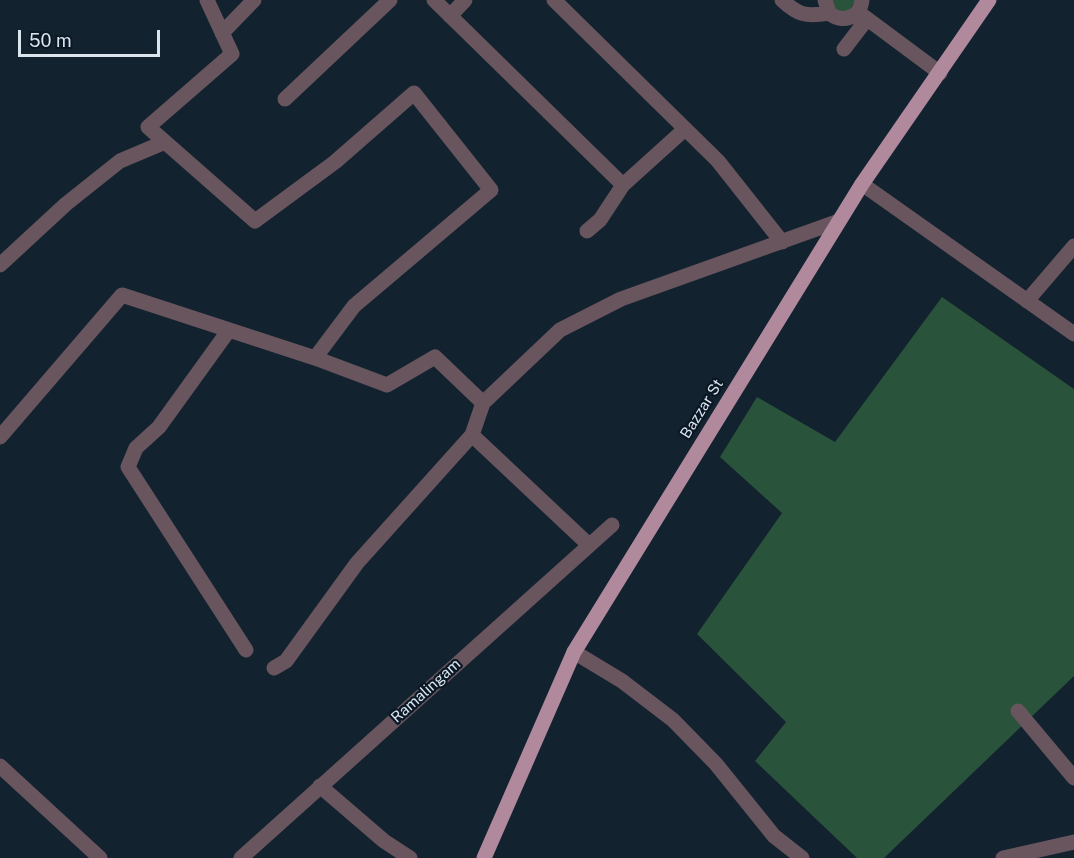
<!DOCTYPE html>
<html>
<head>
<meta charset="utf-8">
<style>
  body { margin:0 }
  #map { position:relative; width:1074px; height:858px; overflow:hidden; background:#13222f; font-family:"Public Sans",sans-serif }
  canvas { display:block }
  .scale { position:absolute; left:18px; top:30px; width:142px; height:27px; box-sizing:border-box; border:3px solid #dbe5ee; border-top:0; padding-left:8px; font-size:18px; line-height:21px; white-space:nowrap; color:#dbe5ee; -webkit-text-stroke:4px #0a1825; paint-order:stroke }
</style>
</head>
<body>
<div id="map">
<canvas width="1074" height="858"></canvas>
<div class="scale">50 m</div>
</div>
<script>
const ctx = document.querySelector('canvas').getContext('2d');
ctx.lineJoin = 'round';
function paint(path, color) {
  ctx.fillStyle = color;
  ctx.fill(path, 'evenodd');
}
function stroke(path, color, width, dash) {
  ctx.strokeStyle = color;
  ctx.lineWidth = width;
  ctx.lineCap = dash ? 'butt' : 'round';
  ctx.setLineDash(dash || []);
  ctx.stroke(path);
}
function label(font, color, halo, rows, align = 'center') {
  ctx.font = font + ' "Public Sans",sans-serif';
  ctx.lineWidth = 4.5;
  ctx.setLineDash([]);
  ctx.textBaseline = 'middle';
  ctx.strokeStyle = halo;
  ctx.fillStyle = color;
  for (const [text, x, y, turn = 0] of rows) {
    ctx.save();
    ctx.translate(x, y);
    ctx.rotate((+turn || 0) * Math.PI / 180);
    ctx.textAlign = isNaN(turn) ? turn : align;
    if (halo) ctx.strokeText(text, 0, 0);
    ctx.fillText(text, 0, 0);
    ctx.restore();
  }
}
const green = new Path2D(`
  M830,0h26l-8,12 -12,-1z
  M942,297l132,92v287l-190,182h-27l-102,-97 31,-39 -89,-88 85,-121 -62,-56 37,-60 78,45z`);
const minor = new Path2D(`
  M207,0l25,54 -84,73 107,94 80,-59 79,-69 77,97 -137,116 -39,52 72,27 48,-28 48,46 77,-73 61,-31 218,-78
  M434,0l189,185 62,-56
  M554,0l164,161 64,81
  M782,0c16,15 24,17 47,13
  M825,0l4,13c13,11 31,5 33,-13
  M858,12l82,61
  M450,16l15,-16
  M222,33l32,-33
  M844,49l23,-30
  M285,99l105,-99
  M862,184l212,150
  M587,231l13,-11 23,-35
  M0,265l66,-61 54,-43 45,-19
  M1027,301l47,-55
  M229,330l-70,97 -23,21 -8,19 118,183
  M472,435l117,110
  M0,437l122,-142 193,63
  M574,652l48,29 51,39 43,44 58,72 28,22
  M274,668l12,-7 71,-98 115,-128 11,-32
  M1018,711l56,67
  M0,766l100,92
  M320,786l64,55 26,17
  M241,858l371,-333
  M1003,858l71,-16`);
const major = new Path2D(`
  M484,858l90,-206 288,-468 127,-184`);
const streetNames = [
  ["Bazzar St",702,409,-58],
  ["Ramalingam",426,691,-42]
];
paint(green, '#29533a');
stroke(minor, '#68555e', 15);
stroke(major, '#b0899d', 15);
label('15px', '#dbe5ee', '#0a1825', streetNames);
</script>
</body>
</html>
